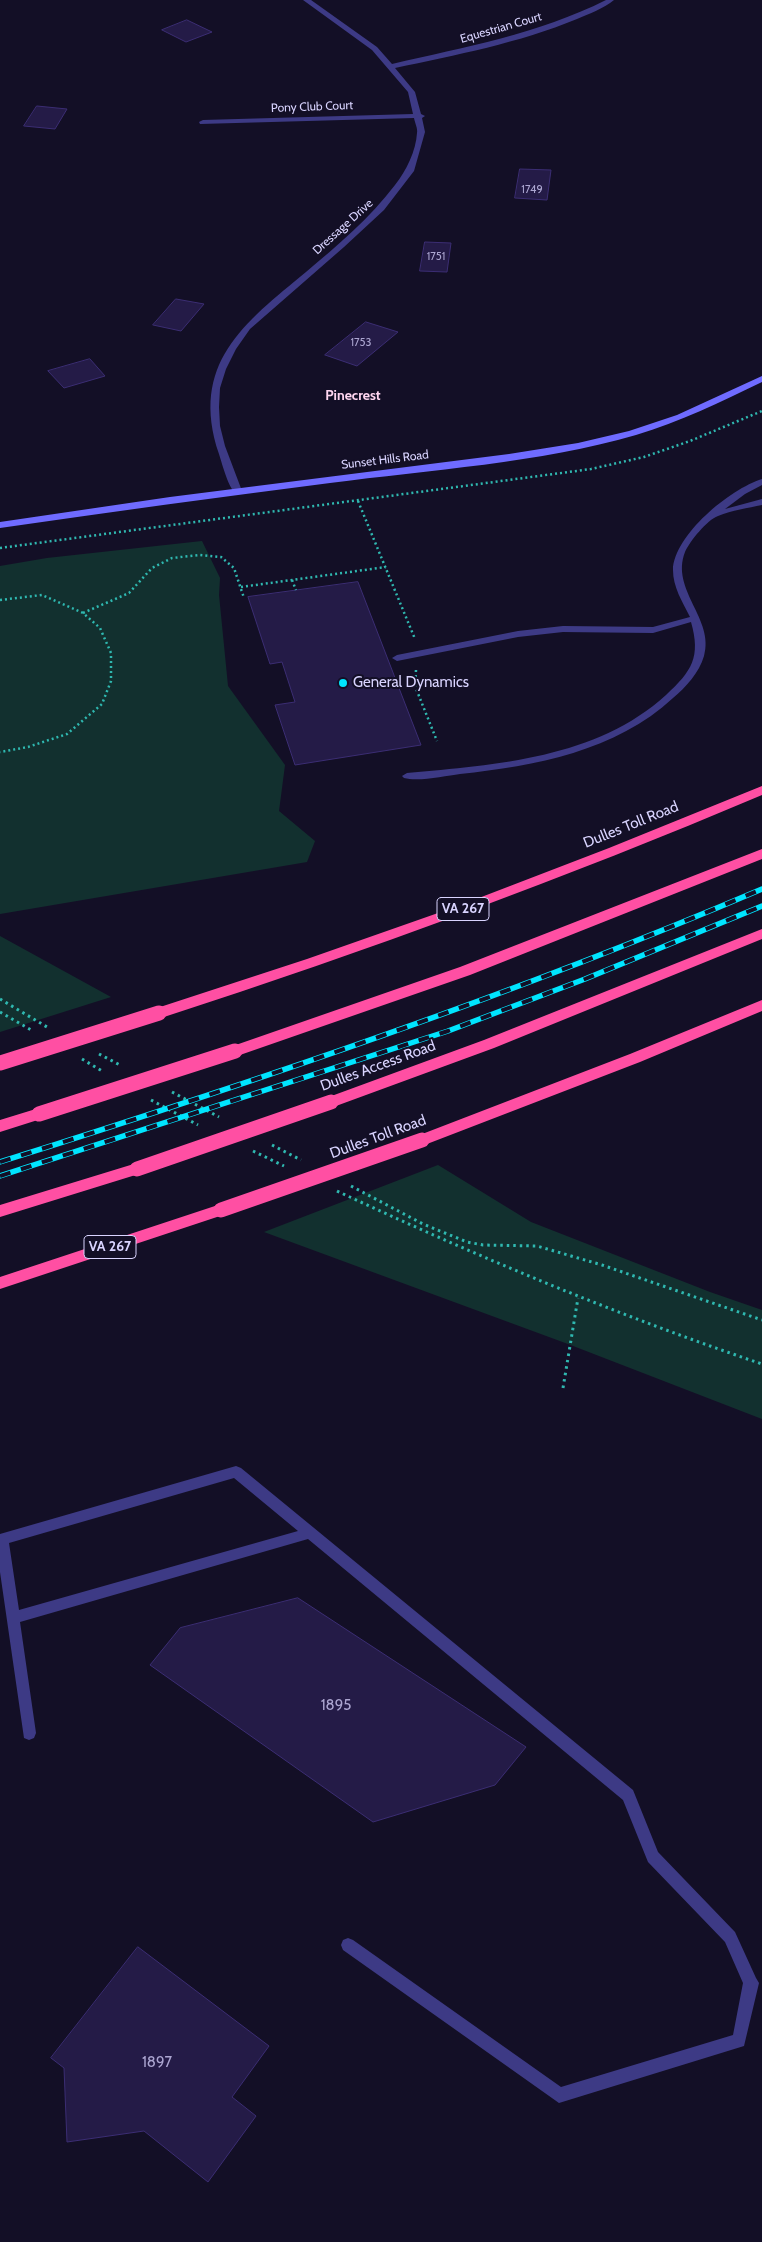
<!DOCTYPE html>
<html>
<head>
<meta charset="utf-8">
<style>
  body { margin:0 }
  canvas { display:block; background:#130f26 }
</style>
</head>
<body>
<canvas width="762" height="2242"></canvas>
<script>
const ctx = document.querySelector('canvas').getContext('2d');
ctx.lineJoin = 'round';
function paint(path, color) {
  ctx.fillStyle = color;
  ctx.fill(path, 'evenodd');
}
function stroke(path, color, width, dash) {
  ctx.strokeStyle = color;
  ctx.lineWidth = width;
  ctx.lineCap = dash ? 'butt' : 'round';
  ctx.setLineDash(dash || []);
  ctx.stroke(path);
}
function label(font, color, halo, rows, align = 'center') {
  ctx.font = font + ' Cabin,sans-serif';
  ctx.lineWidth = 4;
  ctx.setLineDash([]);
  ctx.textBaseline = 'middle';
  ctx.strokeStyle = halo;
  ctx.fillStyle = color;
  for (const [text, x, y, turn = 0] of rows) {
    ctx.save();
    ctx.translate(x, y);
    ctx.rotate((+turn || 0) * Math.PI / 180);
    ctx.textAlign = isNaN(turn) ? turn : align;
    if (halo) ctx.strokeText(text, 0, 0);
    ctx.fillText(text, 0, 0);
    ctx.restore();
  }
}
const green = new Path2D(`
  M202,541l18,37 -1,17 9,91 57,79 -6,46 36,30 -8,21 -307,52v-348l47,-8z
  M0,936l111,61 -111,35z
  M438,1165l93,57 179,70 52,18v109l-194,-75 -304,-112z`);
const building = new Path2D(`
  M187,20l25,12 -26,10 -24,-12z
  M37,106l30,3 -12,20 -31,-3z
  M520,169l31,1 -4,30 -32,-2z
  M425,242l26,1 -4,29 -27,-1z
  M176,299l28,5 -23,27 -28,-6z
  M366,322l32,10 -41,34 -32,-11z
  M90,359l15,17 -41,12 -16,-17z
  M358,582l63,163 -126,20 -20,-60 20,-3 -13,-40 -12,2 -22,-67z
  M298,1598l228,149 -31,38 -122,37 -223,-157 30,-37z
  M138,1947l131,99 -37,51 24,19 -48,66 -64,-51 -77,11 -3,-74 -13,-10z`);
const pathFar1 = new Path2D(`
  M358,501l57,138
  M0,548l591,-79 53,-12 46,-16 72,-30
  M292,580l4,10
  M241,587l145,-20
  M0,600l42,-5 41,18 17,15 11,25v28l-9,23 -35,30 -39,13 -28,5
  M83,613l46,-20 23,-25 20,-10 28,-3 21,2 13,11 10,30
  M416,670l-1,16 22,55`);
const path = new Path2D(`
  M0,999l47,28
  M0,1012l33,19
  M99,1054l21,11
  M82,1059l20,12
  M172,1092l47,25
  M151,1100l47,25
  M272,1145l29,15
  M253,1151l31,15
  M351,1186l72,38 44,18 16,3 54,1 65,19 160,55
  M337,1191c139,65 280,124 425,173
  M563,1388l15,-90`);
const lane = new Path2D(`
  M762,479v6l-17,9 -20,15 37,-10v6c-14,3 -30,5 -44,11 -11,4 -28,25 -33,36 -15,38 30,67 19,104 -5,17 -18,31 -31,42 -57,53 -138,68 -213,76 -15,2 -42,8 -56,4l-2,-2 5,-3c89,-8 190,-15 259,-78 26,-24 35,-38 25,-73l-38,11 -90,-1 -45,5 -121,24 -5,-3 5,-3 121,-24 45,-5 90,1 37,-10c-8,-16 -17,-30 -17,-47 1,-35 57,-81 89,-91z
  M236,1466l5,2 392,322 25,62 77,80 21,46 3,5 -15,63 -185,57 -216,-153 -2,-5 2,-5 5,-2 5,2 208,147 172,-52 10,-52 -18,-41 -77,-80 -25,-62 -315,-261 -288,83 16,111 -2,5 -5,2 -5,-2 -24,-166v-38zM234,1478l64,53 -279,79 -10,-67z`);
const street = new Path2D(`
  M303,0h8l66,47 15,17c73,-17 146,-30 214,-64h8c-10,8 -25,14 -37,19 -58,24 -121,36 -182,49l20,24 6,22 4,2 -3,2 3,14 -11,39 -30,39 -40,37 -94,82 -14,20 -10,20 -6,19 -1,19 1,19 5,20 17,45 -5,3c-8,-3 -15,-31 -18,-40 -30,-90 25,-131 87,-182 32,-27 64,-54 89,-87 11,-14 21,-34 22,-52 1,-4 -2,-10 -3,-15l-214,6 -1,-2 4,-2 210,-6 -5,-22 -36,-42z`);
const secondary = new Path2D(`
  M762,376v6c-42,20 -82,40 -126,53 -96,28 -207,35 -306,48 -110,14 -220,29 -330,45v-6l170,-25 339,-43 69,-11 51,-12 48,-16z`);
const highway = new Path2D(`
  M762,786v9c-196,83 -395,156 -598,222h-10l-2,-4 2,-4 153,-50 151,-53 151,-58z
  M762,849v10l-292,116 -230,80h-10l-2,-4 2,-4 230,-80z
  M762,929v10l-268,109 -158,58h-10l-2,-4 2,-4 158,-58z
  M762,1000v11l-122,51 -213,82h-10l-3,-4 3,-4 213,-82z
  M39,1108l5,2 2,4 -2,4 -44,14v-12z
  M137,1163l5,2 3,4 -3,4 -142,44v-12z
  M221,1204l5,2 3,4 -3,4 -226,75v-12z`);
const rail = new Path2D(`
  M0,1162c258,-81 513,-167 762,-273
  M0,1176l448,-145 137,-52 177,-73`);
const highwayBridge = new Path2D(`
  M0,1063l159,-50
  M39,1114l196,-63
  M137,1169l194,-67
  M221,1210l201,-70`);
const markers = [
  [343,683,5,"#00e5ff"]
];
const farNumbernames = [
  ["1749",532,190],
  ["1751",436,257],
  ["1753",361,343]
];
const farStreetnames = [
  ["Equestrian Court",501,28,-16],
  ["Pony Club Court",312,107,-2],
  ["Dressage Drive",343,227,-42],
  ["Sunset Hills Road",385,460,-7]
];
const farNeighbourhoodnames = [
  ["Pinecrest",353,396]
];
const shields = [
  [463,909,52],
  [110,1247,52]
];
const shieldNames = [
  ["VA 267",463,909],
  ["VA 267",110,1247]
];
const poiNames = [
  ["General Dynamics",353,683]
];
const streetNames = [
  ["Dulles Toll Road",631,825,-22],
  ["Dulles Access Road",378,1066,-20],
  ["Dulles Toll Road",378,1137,-20]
];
const nearNumbernames = [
  ["1895",336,1706],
  ["1897",157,2063]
];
paint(green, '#12302f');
paint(building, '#241b47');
stroke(building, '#3b2d73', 1);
stroke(pathFar1, '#2fb8b0', 2.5, [2, 3]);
stroke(path, '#2fb8b0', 3, [2.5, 4]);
paint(lane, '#3d3a85');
paint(street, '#3d3a85');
paint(secondary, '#6f6bff');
paint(highway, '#ff4fa3');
stroke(rail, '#00e5ff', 5.5);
stroke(rail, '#130f26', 4, [11]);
stroke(highwayBridge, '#ff4fa3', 15);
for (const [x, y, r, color] of markers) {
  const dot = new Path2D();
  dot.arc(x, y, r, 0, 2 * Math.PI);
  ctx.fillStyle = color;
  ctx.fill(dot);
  stroke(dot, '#130f26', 2);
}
label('11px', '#aca6d1', null, farNumbernames);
label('12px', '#d9d4ff', '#130f26', farStreetnames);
label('bold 14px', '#ffd6f0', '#130f26', farNeighbourhoodnames);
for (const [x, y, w] of shields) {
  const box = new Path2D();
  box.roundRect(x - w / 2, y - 11.5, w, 23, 4);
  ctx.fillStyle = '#130f26';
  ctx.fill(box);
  stroke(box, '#d9d4ff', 1);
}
label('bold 14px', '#d9d4ff', null, shieldNames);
label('15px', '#d9d4ff', '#130f26', poiNames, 'left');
label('15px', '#d9d4ff', '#130f26', streetNames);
label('15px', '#aca6d1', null, nearNumbernames);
</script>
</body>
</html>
